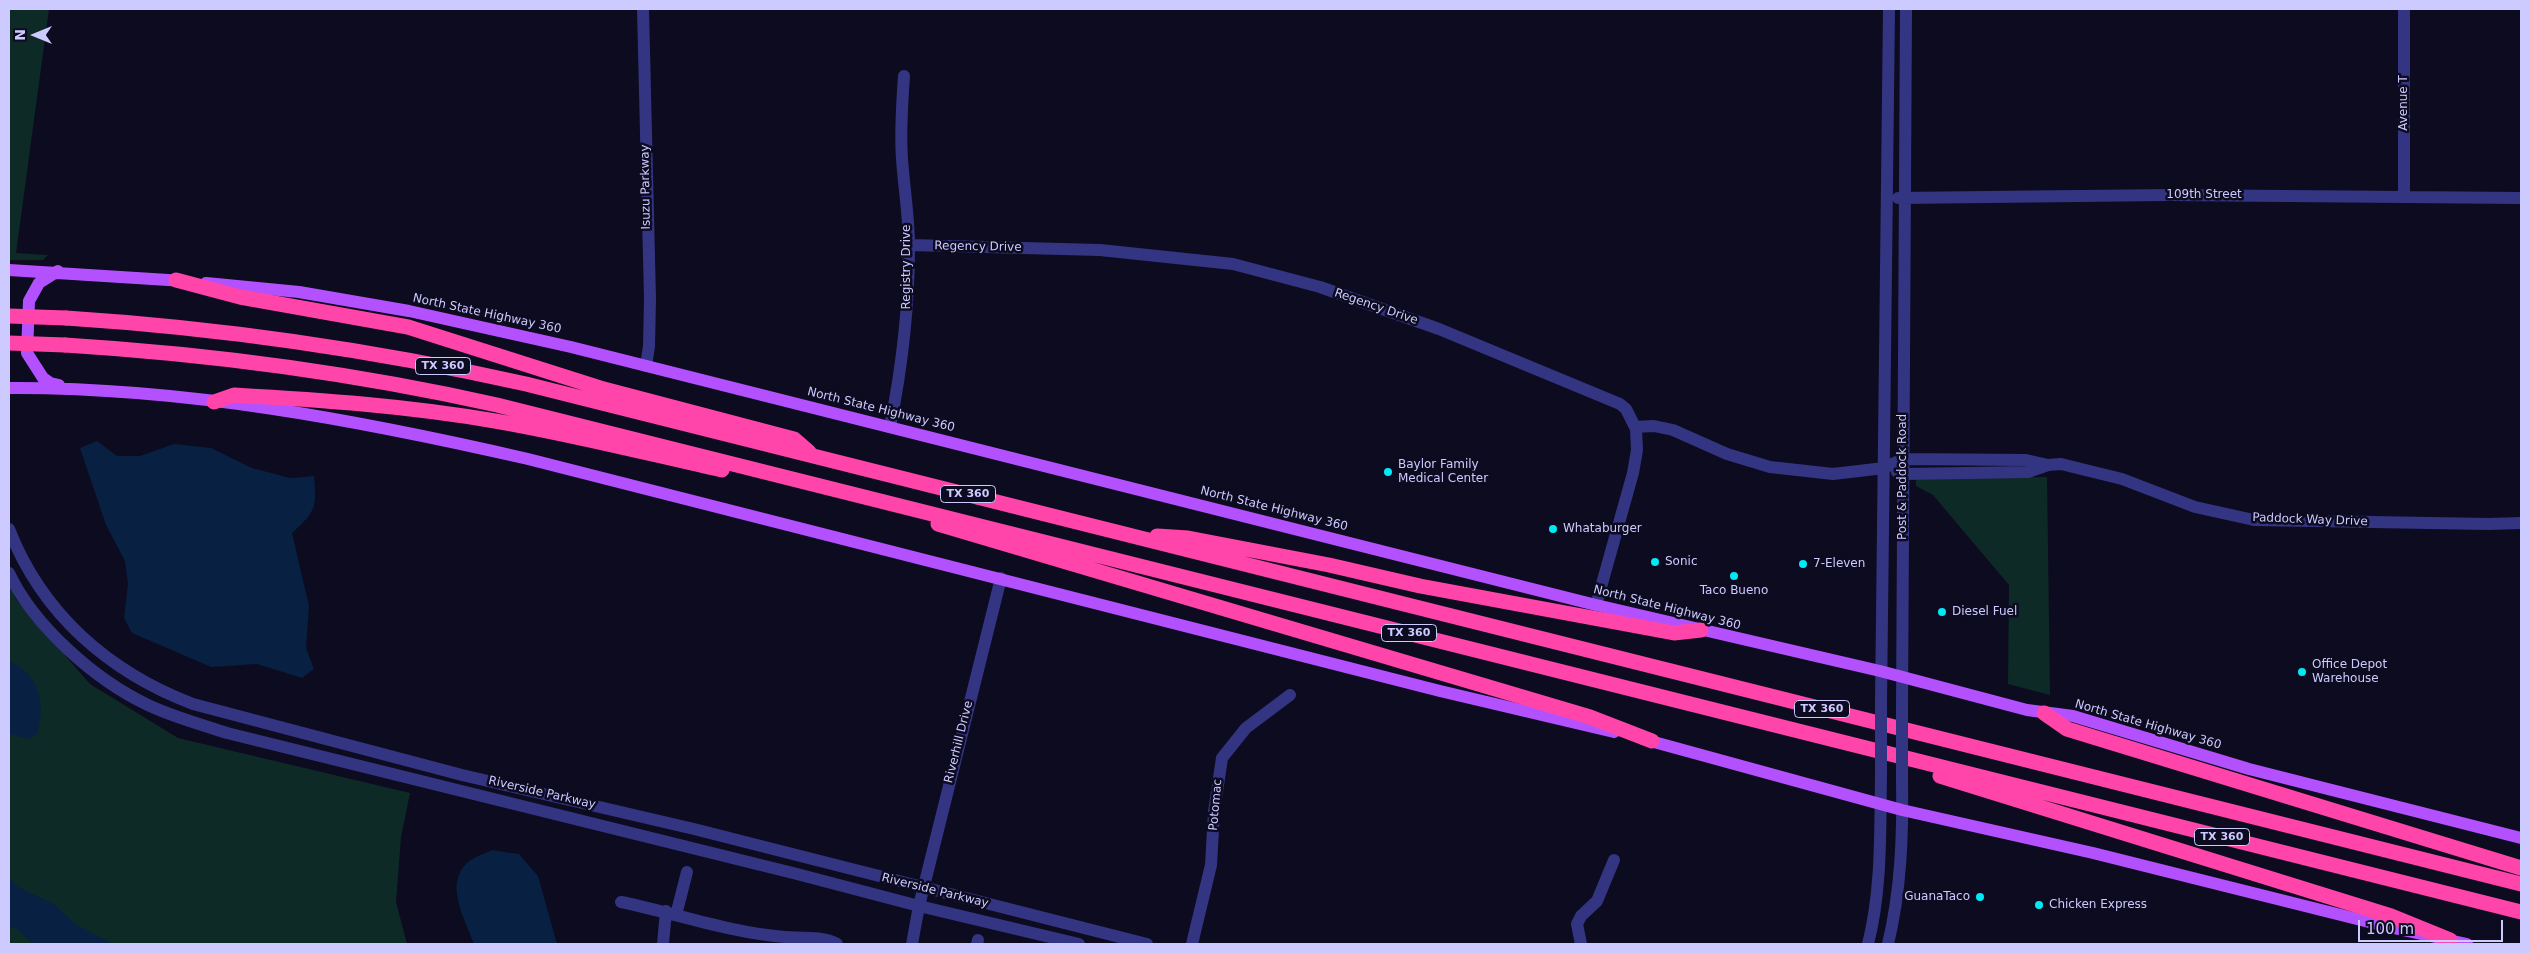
<!DOCTYPE html>
<html>
<head>
<meta charset="utf-8">
<style>
  body { margin:0 }
  #map { position:relative; width:2530px; height:953px; overflow:hidden; background:#0d0b20; font-family:"DejaVu Sans",sans-serif }
  canvas { display:block }
  .frame { position:absolute; inset:0; border:10px solid #cdcaff; pointer-events:none }
  .north { position:absolute; left:10px; top:10px; width:50px; height:50px; -webkit-text-stroke:4px #0d0b20; paint-order:stroke; rotate:270deg; font-size:14px; font-weight:700; line-height:20px; text-align:center; color:#cdcaff }
  .north::after { content:''; display:block; margin:auto; width:18px; height:22px; background:#cdcaff; clip-path:polygon(50% 0,100% 100%,50% 72%,0 100%) }
  .scale { position:absolute; left:2358px; top:920px; width:145px; height:22px; box-sizing:border-box; border:2px solid #cdcaff; border-top:0; padding-left:6px; font-size:15px; line-height:18px; white-space:nowrap; color:#cdcaff; -webkit-text-stroke:4px #0d0b20; paint-order:stroke }
</style>
</head>
<body>
<div id="map">
<canvas width="2530" height="953"></canvas>
<div class="frame"></div>
<div class="north">N</div>
<div class="scale">100 m</div>
</div>
<script>
const ctx = document.querySelector('canvas').getContext('2d');
ctx.lineJoin = 'round';
function paint(path, color) {
  ctx.fillStyle = color;
  ctx.fill(path, 'evenodd');
}
function stroke(path, color, width, dash) {
  ctx.strokeStyle = color;
  ctx.lineWidth = width;
  ctx.lineCap = dash ? 'butt' : 'round';
  ctx.setLineDash(dash || []);
  ctx.stroke(path);
}
function label(font, color, halo, rows, align = 'center') {
  ctx.font = font + ' "DejaVu Sans",sans-serif';
  ctx.lineWidth = 5;
  ctx.setLineDash([]);
  ctx.textBaseline = 'middle';
  ctx.strokeStyle = halo;
  ctx.fillStyle = color;
  for (const [text, x, y, turn = 0] of rows) {
    ctx.save();
    ctx.translate(x, y);
    ctx.rotate((+turn || 0) * Math.PI / 180);
    ctx.textAlign = isNaN(turn) ? turn : align;
    if (halo) ctx.strokeText(text, 0, 0);
    ctx.fillText(text, 0, 0);
    ctx.restore();
  }
}
const green = new Path2D(`
  M9,9h40l-33,244 32,2 -5,5h-34z
  M2047,477l3,218 -42,-11 1,-99 -76,-90 -17,-9v-8z
  M9,584l7,15 74,85 88,54 232,55 -9,44 -5,65 11,42h-398z`);
const water = new Path2D(`
  M97,441l20,15h23l34,-12 37,4 41,20 38,10 24,-2c3,30 2,36 -22,57l17,73 -3,42 8,21 -12,9 -45,-14 -46,3 -79,-34 -8,-15 4,-34 -3,-23 -19,-36 -26,-77z
  M9,661c31,13 37,42 28,73l-8,5 -20,-5z
  M492,850l27,4 19,22 19,68h-83c-9,-25 -30,-59 -7,-81 6,-6 17,-9 25,-13z
  M9,877l9,10 36,17 21,20 38,20h-80l-15,-14 -9,-4z`);
const minor = new Path2D(`
  M643,9l7,290 -1,47 -3,20
  M2404,197v-188
  M1898,198l270,-3 353,3
  M909,245l191,5 133,14 87,23 119,42 181,75 6,5 10,20 1,21 -4,23 -37,132
  M890,427c12,-60 19,-120 19,-181 0,-29 -5,-58 -7,-87 -2,-28 0,-56 2,-83
  M1635,427l19,-1 19,4 54,24 43,13 63,7 51,-6 19,-9 123,1 22,5 13,-1 61,15 73,28 59,13 235,4 32,-1
  M1897,472l7,2 124,-2 20,-7
  M9,529c33,85 100,143 184,175l269,71 232,54 453,115
  M9,573c25,53 86,107 139,132 25,12 52,19 79,28l570,141 122,32 160,38
  M1881,702l8,-693
  M1902,707l4,-698
  M621,902c54,11 109,31 164,35 17,1 38,-1 52,7
  M676,915l11,-43
  M663,944l3,-33
  M912,944l7,-38 82,-328
  M977,944l1,-4
  M1192,944l19,-79 3,-53 8,-54 24,-30 44,-33
  M1581,944l-4,-20 4,-8 16,-15 17,-41
  M1868,944c14,-55 12,-113 13,-170
  M1888,944c13,-54 15,-109 14,-164`);
const major = new Path2D(`
  M9,270l175,11
  M58,271l-19,12 -10,18 -2,52 16,25 7,5 9,2
  M206,283l93,9 110,19 162,36 1025,258 284,66 147,39 46,6 176,53 272,69
  M9,388c174,-1 349,32 519,71l912,232 174,41
  M1643,739l259,71 191,43 296,74 78,17`);
const highway = new Path2D(`
  M176,280l64,17 168,30 192,61 194,51 15,13
  M66,318c156,10 308,32 460,66l1995,500
  M65,345c146,9 289,28 432,60l2024,507
  M214,402l20,-7c88,5 174,11 261,26 76,13 151,32 227,49
  M938,524l652,193 62,24
  M1157,536l31,2 141,27 91,21 254,47 27,-3
  M2044,713l23,16 454,139
  M1940,776l451,140 59,24`);
const minorBridge = new Path2D(`
  M1881,702v72
  M1902,780v-73`);
const highwayBridge = new Path2D(`
  M9,316l57,2
  M9,343l56,2`);
const markers = [
  [1388,472,5,"#00eaf5"],
  [1553,529,5,"#00eaf5"],
  [1655,562,5,"#00eaf5"],
  [1803,564,5,"#00eaf5"],
  [1734,576,5,"#00eaf5"],
  [1942,612,5,"#00eaf5"],
  [2302,672,5,"#00eaf5"],
  [1980,897,5,"#00eaf5"],
  [2039,905,5,"#00eaf5"]
];
const shields = [
  [443,366,55],
  [968,494,55],
  [1409,633,55],
  [1822,709,55],
  [2222,837,55]
];
const shieldNames = [
  ["TX 360",443,366],
  ["TX 360",968,494],
  ["TX 360",1409,633],
  ["TX 360",1822,709],
  ["TX 360",2222,837]
];
const streetNames = [
  ["Avenue T",2404,103,-90],
  ["Isuzu Parkway",646,187,-91],
  ["109th Street",2204,195],
  ["Regency Drive",978,247,1],
  ["Registry Drive",907,267,-90],
  ["Regency Drive",1376,307,19],
  ["North State Highway 360",487,314,12],
  ["North State Highway 360",881,410,14],
  ["Post & Paddock Road",1903,477,-90],
  ["North State Highway 360",1274,509,14],
  ["Paddock Way Drive",2310,520,2],
  ["North State Highway 360",1667,608,14],
  ["North State Highway 360",2148,725,16],
  ["Riverhill Drive",959,742,-76],
  ["Riverside Parkway",542,793,13],
  ["Potomac",1216,805,-85],
  ["Riverside Parkway",935,891,14]
];
const poiNames = [
  ["Baylor Family",1398,465],
  ["Medical Center",1398,479],
  ["Whataburger",1563,529],
  ["Sonic",1665,562],
  ["7-Eleven",1813,564],
  ["Taco Bueno",1734,591,"center"],
  ["Diesel Fuel",1952,612],
  ["Office Depot",2312,665],
  ["Warehouse",2312,679],
  ["GuanaTaco",1970,897,"right"],
  ["Chicken Express",2049,905]
];
paint(green, '#0e2a27');
paint(water, '#082042');
stroke(minor, '#333582', 12);
stroke(major, '#b451ff', 12);
stroke(highway, '#ff45a9', 15);
stroke(minorBridge, '#333582', 12);
stroke(highwayBridge, '#ff45a9', 15);
for (const [x, y, r, color] of markers) {
  const dot = new Path2D();
  dot.arc(x, y, r, 0, 2 * Math.PI);
  ctx.fillStyle = color;
  ctx.fill(dot);
  stroke(dot, '#0d0b20', 2);
}
for (const [x, y, w] of shields) {
  const box = new Path2D();
  box.roundRect(x - w / 2, y - 8.5, w, 17, 4);
  ctx.fillStyle = '#0d0b20';
  ctx.fill(box);
  stroke(box, '#cdcaff', 1);
}
label('bold 11px', '#cdcaff', null, shieldNames);
label('12px', '#cdcaff', '#0d0b20', streetNames);
label('12px', '#cdcaff', '#0d0b20', poiNames, 'left');
</script>
</body>
</html>
